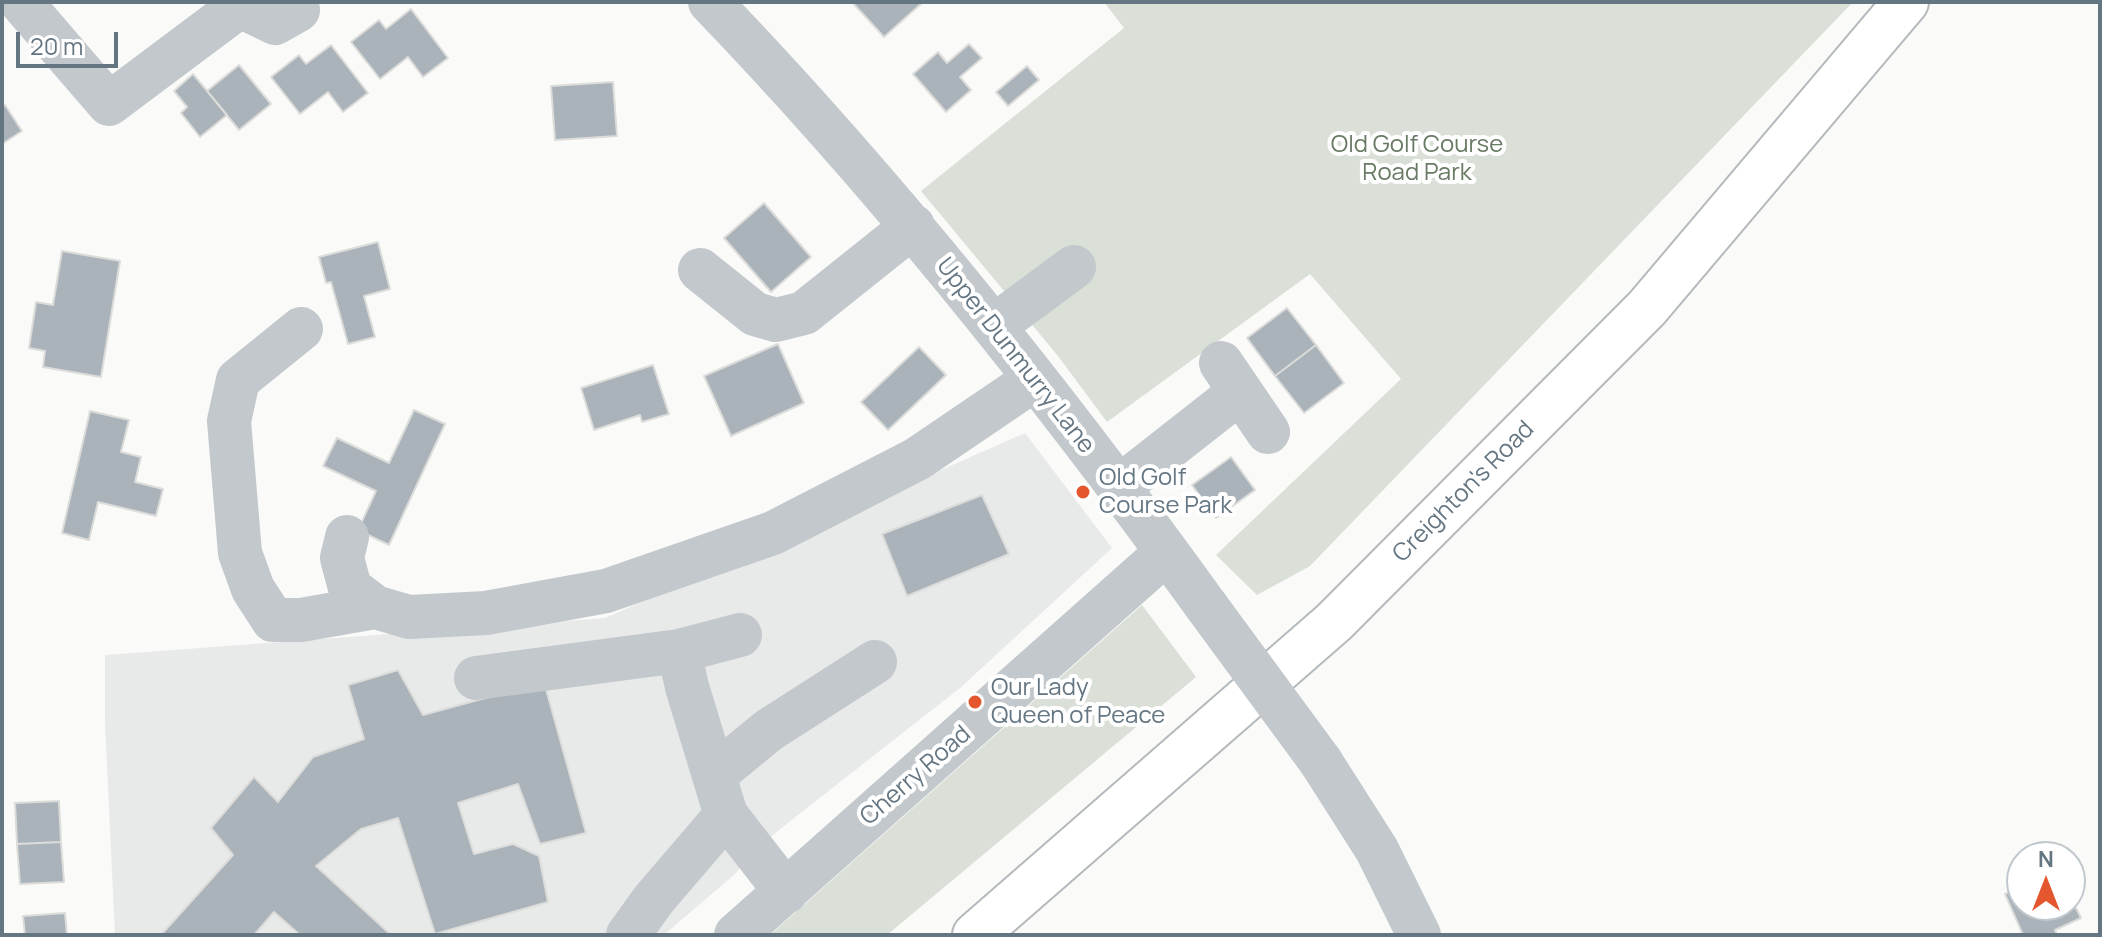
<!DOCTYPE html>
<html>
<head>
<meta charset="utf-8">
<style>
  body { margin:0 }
  #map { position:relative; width:2102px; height:937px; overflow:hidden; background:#fafaf8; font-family:Manrope,sans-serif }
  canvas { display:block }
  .frame { position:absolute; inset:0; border:4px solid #657683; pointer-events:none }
  .north { position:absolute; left:2006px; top:841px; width:80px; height:80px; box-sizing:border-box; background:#fff; border:2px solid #c1c8cd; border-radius:50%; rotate:0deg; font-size:22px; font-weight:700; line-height:32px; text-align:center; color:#657683 }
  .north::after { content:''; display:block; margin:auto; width:28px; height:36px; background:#e4572e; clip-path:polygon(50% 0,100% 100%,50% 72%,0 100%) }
  .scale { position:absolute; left:16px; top:32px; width:102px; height:36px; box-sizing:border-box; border:4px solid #657683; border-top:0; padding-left:10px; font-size:24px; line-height:28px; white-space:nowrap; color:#657683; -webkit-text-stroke:6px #fff; paint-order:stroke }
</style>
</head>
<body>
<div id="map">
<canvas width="2102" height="937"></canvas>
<div class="frame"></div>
<div class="north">N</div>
<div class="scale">20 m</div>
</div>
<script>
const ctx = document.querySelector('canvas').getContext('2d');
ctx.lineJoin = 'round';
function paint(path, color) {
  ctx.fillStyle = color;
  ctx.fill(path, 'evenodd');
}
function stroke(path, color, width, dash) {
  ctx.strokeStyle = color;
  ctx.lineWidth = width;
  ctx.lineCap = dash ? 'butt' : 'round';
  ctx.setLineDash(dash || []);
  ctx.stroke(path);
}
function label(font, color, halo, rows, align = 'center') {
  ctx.font = font + ' Manrope,sans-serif';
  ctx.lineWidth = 8;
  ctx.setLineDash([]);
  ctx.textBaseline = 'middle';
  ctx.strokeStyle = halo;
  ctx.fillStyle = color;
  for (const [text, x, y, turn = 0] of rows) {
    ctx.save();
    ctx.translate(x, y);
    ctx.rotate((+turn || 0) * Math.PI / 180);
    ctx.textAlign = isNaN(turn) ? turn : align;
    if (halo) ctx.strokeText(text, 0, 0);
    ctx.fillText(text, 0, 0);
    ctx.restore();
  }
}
const built = new Path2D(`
  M1025,433l87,115 -152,140 -176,138 -31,26 -17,21 -72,62h-549l-10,-211v-69l500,-37z`);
const green = new Path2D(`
  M1104,2h749l-543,564 -53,29 -41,-40 185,-176 -91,-105 -203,148 -49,-66 -137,-165 203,-163z
  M1142,605l54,72 -309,258h-117z`);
const building = new Path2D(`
  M852,2h71l-39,35z
  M411,9l37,49 -25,19 -15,-20 -28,22 -29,-37 28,-22 7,9z
  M969,44l13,14 -22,19 11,13 -25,22 -33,-38 25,-22 9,11z
  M331,45l37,48 -25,19 -15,-20 -28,22 -29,-37 28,-22 7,9z
  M239,65l32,39 -32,26 -32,-39z
  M1027,66l12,14 -31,26 -12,-14z
  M193,74l34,41 -27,22 -19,-24 6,-6 -13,-16z
  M613,82l4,54 -62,4 -4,-54z
  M5,105l17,26 -20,13v-37z
  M764,203l47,54 -40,35 -47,-54z
  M378,242l12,47 -26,7 11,41 -27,7 -17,-62 -5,1 -7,-26z
  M62,251l58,10 -19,116 -58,-10 2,-16 -16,-3 7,-46 17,3z
  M1287,308l29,37 -41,31 -28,-38z
  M778,344l26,59 -73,33 -27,-60z
  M1316,345l28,38 -40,30 -29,-37z
  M919,347l27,28 -58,55 -27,-28z
  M653,365l16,49 -27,8 -2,-7 -46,15 -13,-42z
  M414,410l31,14 -56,121 -31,-15 18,-39 -53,-25 14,-28 52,25z
  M90,411l39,9 -8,32 20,5 -6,25 28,7 -7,27 -58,-14 -9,38 -27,-7z
  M1231,457l24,33 -39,28 -24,-33z
  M982,495l27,59 -102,42 -25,-62z
  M398,670l25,45 121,-33 42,151 -46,11 -22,-60 -60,19 16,51 39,-10 26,12 9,46 -113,32 -37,-116 -37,11 -45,37 75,69h-91l-26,-23 -20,23h-93l72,-80 -22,-27 43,-51 24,25 35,-45 51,-18 -16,-54z
  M59,801l2,41 -44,2 -2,-41z
  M61,842l3,40 -44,2 -3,-40z
  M2022,885v20h48v-9l11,22 -26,12 2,5h-34l-18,-41z
  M65,913l2,22h-42l-2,-19z`);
const minor = new Path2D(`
  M21,2l88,102 131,-98 35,17 23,-13
  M710,2c181,188 344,393 497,605
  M700,270l55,44 21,6 28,-7 109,-87
  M994,326l80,-59
  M301,329l-63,51 -9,41 11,132 13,36 20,31h28l74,-13
  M1221,363l47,69
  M1119,487l121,-95
  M347,537l-5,21 8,30 25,19 34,10 77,-4 120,-22 167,-58 144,-74 118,-80
  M679,651l8,36 39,128 60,77
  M476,678l203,-27 61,-16
  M1321,762l56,88 42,85
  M714,775l55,-45 106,-68
  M628,935l26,-36 72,-84
  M736,935l431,-383`);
const highway = new Path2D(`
  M975,935l359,-313 313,-314 259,-306`);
const minorBridge = new Path2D(`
  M1207,607l114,155`);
const markers = [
  [1083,492,8,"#e4572e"],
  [975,702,8,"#e4572e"]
];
const parkNames = [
  ["Old Golf Course",1417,145],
  ["Road Park",1417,173]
];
const streetNames = [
  ["Upper Dunmurry Lane",1015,356,52],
  ["Creighton's Road",1464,492,-45],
  ["Cherry Road",916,776,-41]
];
const poiNames = [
  ["Old Golf",1099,478],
  ["Course Park",1099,506],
  ["Our Lady",991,688],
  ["Queen of Peace",991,716]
];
paint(built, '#e8e9e9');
paint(green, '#dadfd7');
paint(building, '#aab3b9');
stroke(building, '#dcdcda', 2);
stroke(highway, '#b4b9bd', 48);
stroke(minor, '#c3c8cc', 44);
stroke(highway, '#fff', 44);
stroke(minorBridge, '#c3c8cc', 44);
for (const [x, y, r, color] of markers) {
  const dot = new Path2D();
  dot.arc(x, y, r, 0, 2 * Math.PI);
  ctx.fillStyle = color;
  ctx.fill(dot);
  stroke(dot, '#fff', 3);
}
label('24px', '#687a64', '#fff', parkNames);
label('24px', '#657683', '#fff', streetNames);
label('24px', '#657683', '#fff', poiNames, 'left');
</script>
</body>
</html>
